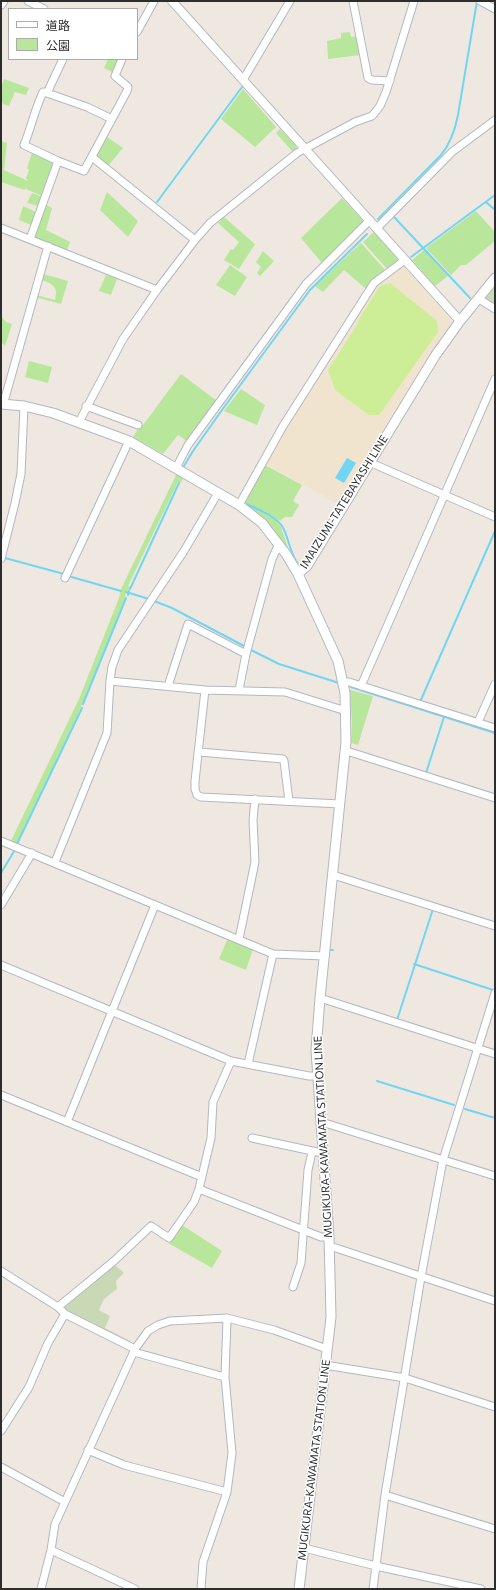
<!DOCTYPE html>
<html>
<head>
<meta charset="utf-8">
<style>
  body { margin:0 }
  #map { position:relative; width:496px; height:1590px; overflow:hidden; background:#efe8e0; font-family:Commissioner,"Noto Sans JP",sans-serif }
  canvas { display:block }
  .frame { position:absolute; inset:0; border:2px solid #2d2d2d; pointer-events:none }
  .legend { position:absolute; left:8px; top:8px; width:130px; height:52px; box-sizing:border-box; background:#fff; border:1px solid #ababab; margin:0; padding:5px 7px; list-style:none; font-size:12px; color:#2d2d2d }
  .legend li { display:flex; align-items:center; gap:8px; height:20px }
  .legend b { width:20px; border:1px solid #ababab }
</style>
</head>
<body>
<div id="map">
<canvas width="496" height="1590"></canvas>
<div class="frame"></div>
<ul class="legend">
<li><b style="height:5px;background:#fff"></b>道路</li>
<li><b style="height:11px;background:#b8e69b"></b>公園</li>
</ul>
</div>
<script>
const ctx = document.querySelector('canvas').getContext('2d');
ctx.lineJoin = 'round';
function paint(path, color) {
  ctx.fillStyle = color;
  ctx.fill(path, 'evenodd');
}
function stroke(path, color, width, dash) {
  ctx.strokeStyle = color;
  ctx.lineWidth = width;
  ctx.lineCap = dash ? 'butt' : 'round';
  ctx.setLineDash(dash || []);
  ctx.stroke(path);
}
function label(font, color, halo, rows, align = 'center') {
  ctx.font = font + ' Commissioner,sans-serif';
  ctx.lineWidth = 3;
  ctx.setLineDash([]);
  ctx.textBaseline = 'middle';
  ctx.strokeStyle = halo;
  ctx.fillStyle = color;
  for (const [text, x, y, turn = 0] of rows) {
    ctx.save();
    ctx.translate(x, y);
    ctx.rotate((+turn || 0) * Math.PI / 180);
    ctx.textAlign = isNaN(turn) ? turn : align;
    if (halo) ctx.strokeText(text, 0, 0);
    ctx.fillText(text, 0, 0);
    ctx.restore();
  }
}
const education = new Path2D(`
  M401,267l4,1 45,51 1,8 -19,24 -50,79 -44,74 -72,-40 20,-36 53,-87 38,-56z`);
const green = new Path2D(`
  M350,32l1,5 7,-1 2,19 -32,4 -1,-18 14,-3v-5z
  M108,59h12l-6,14 -10,-5z
  M4,79l25,9 -3,7 -11,-3 -6,14 -6,-2 -1,-2 -1,4v-18z
  M243,89l33,38 -21,20 -34,-28z
  M280,129l16,17 -1,5 -2,1 -17,-19z
  M107,137l16,11 -15,18 -8,-5 -3,-6z
  M1,141l6,2 -3,27 24,11 -2,-3 3,-8 -2,-2 5,-15 20,8 2,3 -12,32 -16,-7 1,-6 -2,7 -24,-8z
  M107,192l31,29 -10,16 -28,-27z
  M32,193l10,4 -3,9 -12,-3z
  M342,198l23,25 -42,41 -22,-26z
  M45,204l7,4 -6,22 24,12 -3,8 -33,-13z
  M23,206l13,6 -5,13 -12,-5z
  M476,211l19,21v9l-29,24h-5l-10,10 -25,-27z
  M224,217l31,27 -16,25 -15,-9 7,-11 2,1 6,-8 -21,-19z
  M374,232l25,29 -11,9 -25,-28z
  M361,243l25,28 -20,18 -22,-19 -21,22 -8,-6z
  M424,250l24,26 -13,10 -23,-26z
  M263,251l11,10 -14,15 -3,-3 4,-6 -5,-5z
  M230,265l17,12 -12,19 -19,-11z
  M43,274l25,7 -7,23 -26,-7 1,-2 19,5c4,-13 -3,-17 -14,-20z
  M106,275l11,4 -6,16 -12,-4z
  M1,316l5,6 6,2 -7,22 -4,-4z
  M29,361l23,6 -4,16 -23,-6z
  M181,374l36,27 -29,41 -10,-7 -15,19 -30,-17 8,-13 2,1z
  M241,389l24,16 -8,20 -33,-14z
  M265,465l37,20 -9,16 6,4 -7,12h-7l-5,4 -14,-9 -20,-8 28,15 7,8 8,24 -23,-30 -22,-18z
  M177,473l7,4 -3,6 -3,-1 -50,104 2,1 -2,4h-2l-1,8 -53,130 -55,115 -6,-3 68,-142 40,-101 2,-9z
  M350,690l23,6 -15,49 -7,-2 1,-19z
  M228,938l25,11 -7,21 -27,-11z
  M182,1225l40,26 -10,17 -44,-25z`);
const cemetery = new Path2D(`
  M495,285v20l-9,-5 -1,-3z
  M115,1265l9,8 -8,8 1,8 -13,10 -5,11 11,6 -5,12 25,13 -1,3 -55,-28 -10,-8z`);
const pitch = new Path2D(`
  M390,283l47,38 1,11 -59,83h-10l-34,-25 -7,-20 31,-48 -1,-1 22,-35z`);
const water = new Path2D(`
  M347,458l9,5 -12,20 -9,-5z`);
const stream = new Path2D(`
  M157,202l85,-115
  M486,202l9,8
  M394,217l76,81
  M378,219l63,-64c10,-12 14,-25 17,-40l19,-114
  M411,257l84,-62
  M184,466l9,-15 29,-41 88,-120 57,-56
  M247,504c11,6 27,11 35,22 7,11 7,26 16,38
  M5,558l59,16
  M68,576l53,15
  M130,589l49,-106
  M126,592l23,7
  M128,595l1,-4
  M154,601l18,7 74,39
  M249,649l30,15 60,19
  M351,687l144,46
  M420,702l75,-171
  M83,704l43,-106
  M426,773l18,-56
  M17,844l65,-136
  M1,873l15,-25
  M331,950h2
  M414,964l79,26
  M397,1020l36,-111
  M377,1081l77,24
  M465,1109l30,9`);
const minor = new Path2D(`
  M28,1l16,8
  M353,1l15,77 4,2 18,1
  M480,1l15,8
  M137,32l17,-31
  M63,59l-16,34 40,14 25,12
  M243,80l47,-79
  M47,93l-4,-1c-8,17 -12,36 -19,53l34,16
  M92,157l103,83
  M1,228l156,62
  M377,228l75,-76 43,-32
  M30,239l28,-78 26,10 43,-80 1,-4 -13,-11 7,-17
  M479,299l16,10
  M4,404l1,-6 43,-152
  M86,406l52,19
  M79,422l44,-83 34,-49 38,-50 15,-17 87,-70 58,-31 17,-6 8,-10 6,-14 28,-91
  M369,462l126,55
  M176,468l12,-23 118,-161 64,-64
  M239,505l44,-79 91,-143 31,-23
  M1,559l14,-56 6,-29 3,-68
  M65,578l64,-137
  M110,681l95,9 80,2 61,19
  M343,682h6l146,46
  M168,686l20,-62 58,30
  M361,686l134,-307
  M205,690l-10,91v8l2,6 4,2 139,7
  M239,690l7,-36 26,-95 7,-15
  M478,722l17,-38
  M199,752l84,7 1,2 5,40
  M345,752h5l145,46
  M1,841l272,113 52,2
  M55,862l52,-129 3,-52 2,-14 6,-17 66,-99 34,-58
  M333,875l162,51
  M1,905l31,-52
  M239,939l16,-77 -2,-42 2,-21
  M1,965l230,96 78,15h9
  M320,998l175,56
  M231,1061l-18,41 -2,36 -12,51 122,48h8
  M248,1064l25,-110
  M1,1095l201,82
  M67,1122l88,-217
  M321,1123l7,1 167,52
  M252,1138l65,14
  M329,1247l7,1 159,53
  M1,1271l57,36 7,7 70,35
  M293,1287l8,-24 7,-93 4,-18
  M58,1307l56,-46 37,-35 18,12 25,-36 5,-13
  M134,1352l91,25
  M325,1365l80,13 90,29
  M1,1431l28,-44 19,-44 17,-29
  M88,1450l36,15 103,27
  M1,1467l64,35
  M385,1495l110,34
  M304,1548l72,18 105,23
  M51,1550l84,39
  M41,1589l10,-39 4,-26 80,-175 13,-18 10,-6 12,-4 57,-3 47,12 53,19
  M201,1589l2,-27 24,-70 5,-39 -7,-76 2,-59
  M373,1589l12,-94 36,-218 22,-117 52,-167`);
const tertiary = new Path2D(`
  M172,1l288,320`);
const secondary = new Path2D(`
  M1,4l2,-3
  M1,404l23,2 29,7 76,28 110,64 23,18 24,31 12,20 40,87 7,32 1,49 -26,256 -4,52 13,187 2,80 -32,272
  M298,574l9,-8 128,-210 25,-35 35,-43`);
const streetNames = [
  ["IMAIZUMI-TATEBAYASHI LINE",344,502,-58],
  ["MUGIKURA-KAWAMATA STATION LINE",323,1137,-93],
  ["MUGIKURA-KAWAMATA STATION LINE",314,1460,-83]
];
paint(education, '#f0e4cf');
paint(green, '#b8e69b');
paint(cemetery, '#c9d9b6');
paint(pitch, '#cdee97');
paint(water, '#71d6f3');
stroke(stream, '#71d6f3', 2);
stroke(minor, '#b3b7c1', 9);
stroke(tertiary, '#b3b7c1', 10);
stroke(secondary, '#b3b7c1', 11);
stroke(minor, '#fff', 7);
stroke(tertiary, '#fff', 8);
stroke(secondary, '#fff', 9);
label('11px', '#2d2d2d', '#fff', streetNames);
</script>
</body>
</html>
